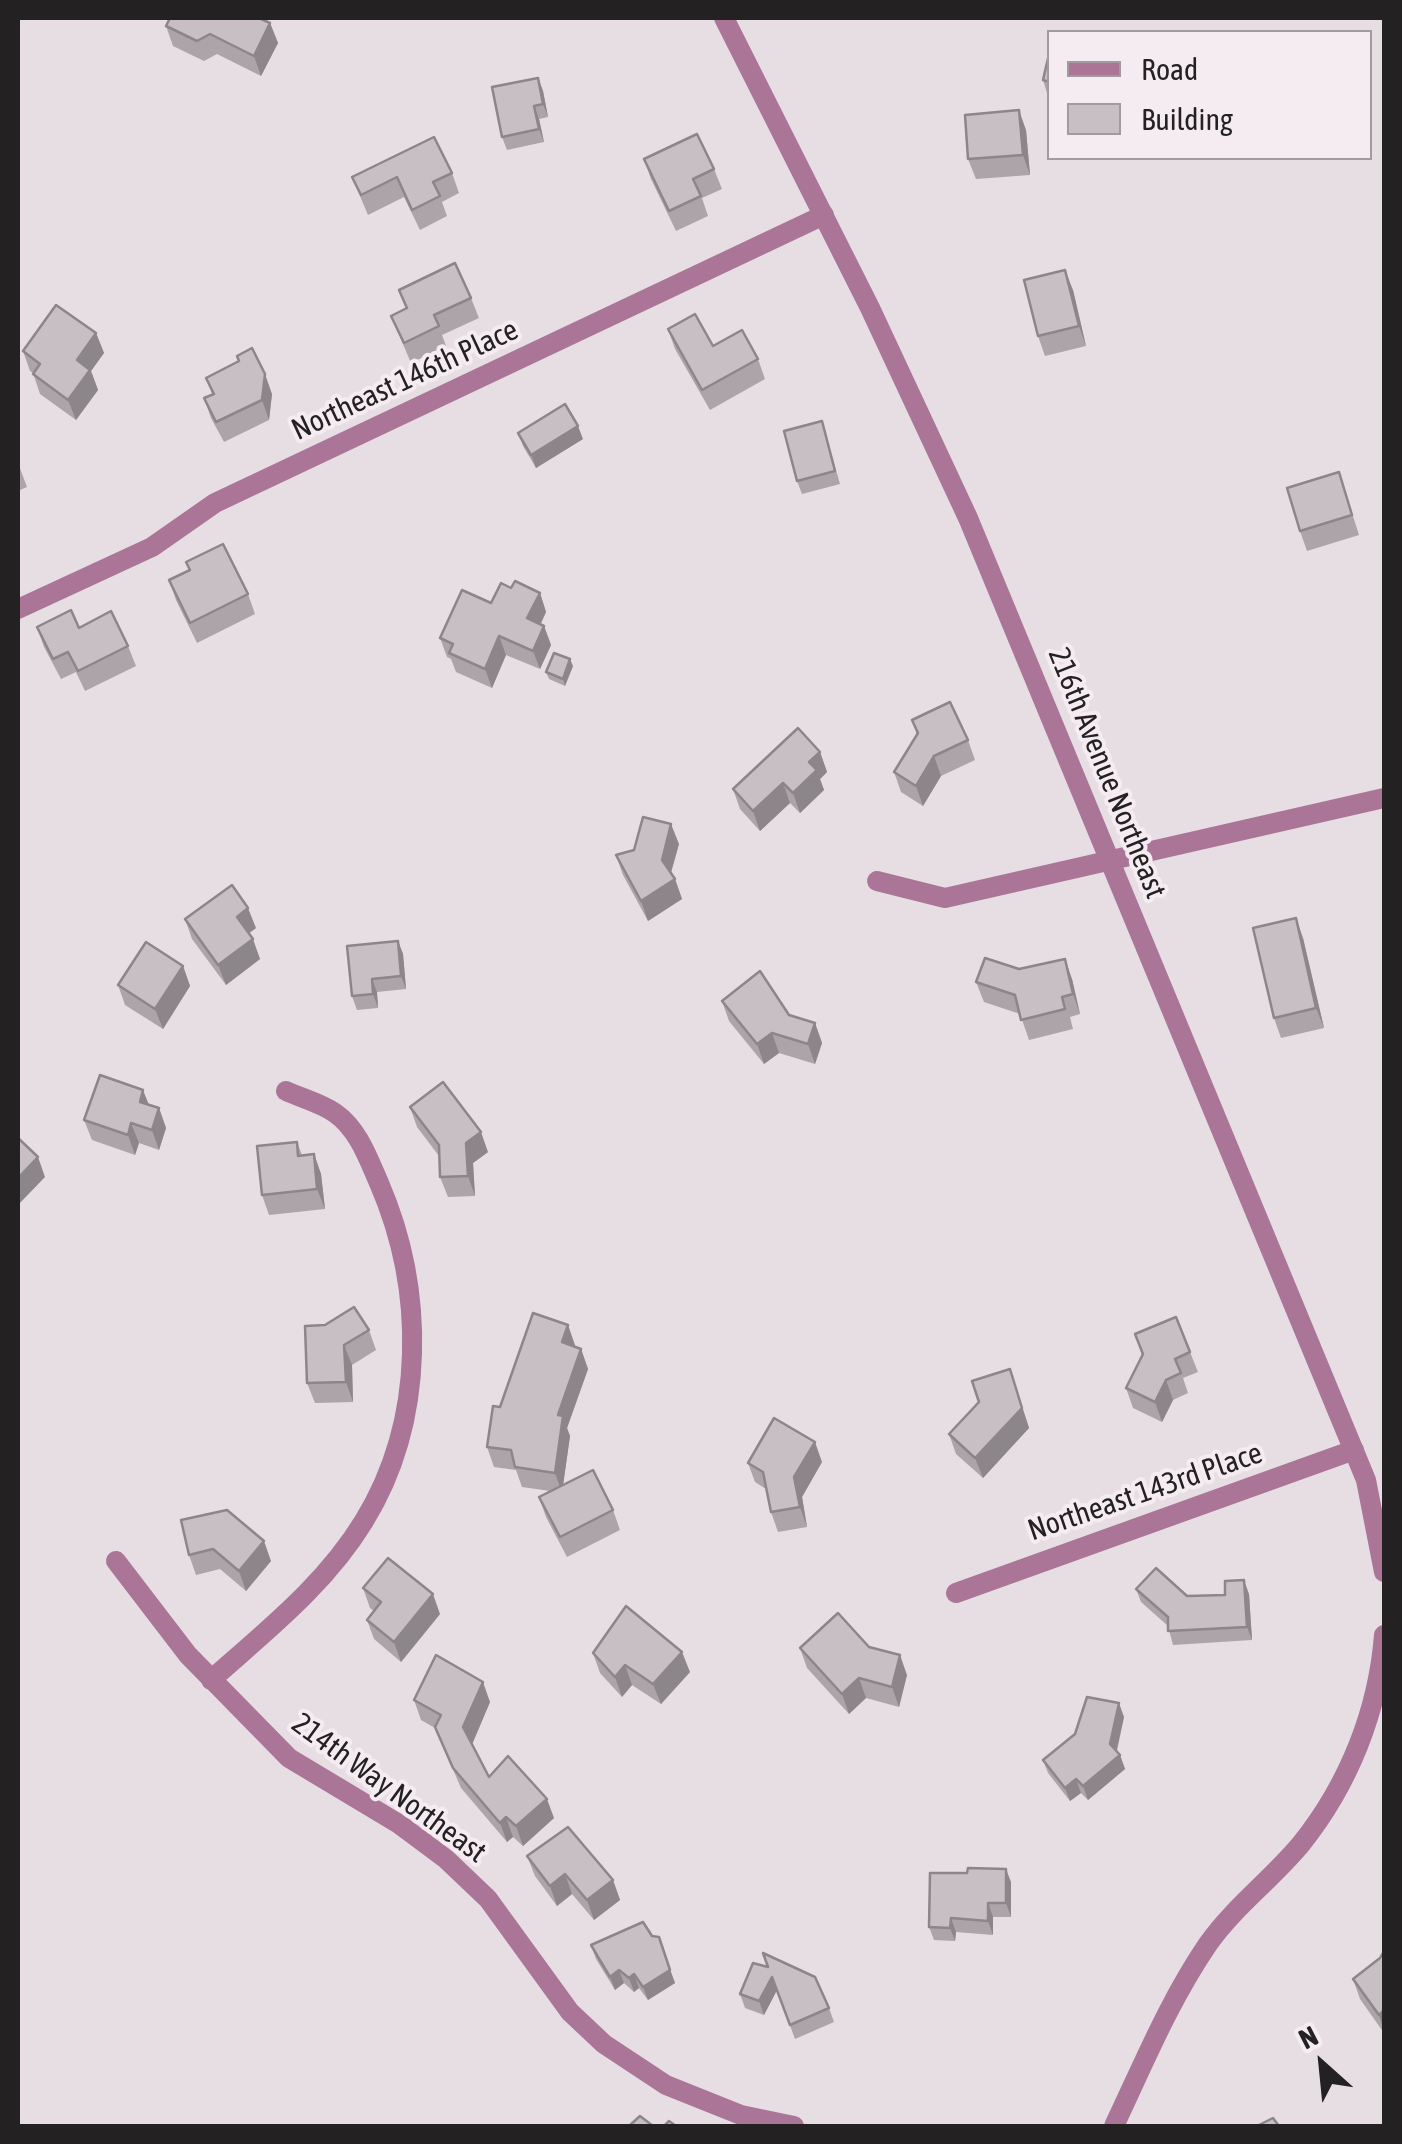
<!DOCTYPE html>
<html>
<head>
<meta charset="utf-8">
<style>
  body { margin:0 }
  #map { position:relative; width:1402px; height:2144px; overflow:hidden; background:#e7dee4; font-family:"Asap Condensed",sans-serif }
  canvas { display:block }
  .frame { position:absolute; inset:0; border:20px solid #242123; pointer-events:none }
  .legend { position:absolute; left:1047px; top:30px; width:325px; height:130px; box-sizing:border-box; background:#f5ecf1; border:2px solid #a19b9f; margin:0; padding:12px 18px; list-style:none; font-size:30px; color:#242123 }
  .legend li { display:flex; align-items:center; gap:20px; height:50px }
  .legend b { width:50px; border:2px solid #a19b9f }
  .north { position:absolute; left:1272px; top:2014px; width:100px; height:100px; -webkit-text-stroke:8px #f5ecf1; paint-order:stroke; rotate:333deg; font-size:28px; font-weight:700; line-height:40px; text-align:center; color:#242123 }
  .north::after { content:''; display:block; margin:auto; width:35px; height:45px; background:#242123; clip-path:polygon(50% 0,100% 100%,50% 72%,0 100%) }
</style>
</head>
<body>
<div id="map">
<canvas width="1402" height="2144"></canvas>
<div class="frame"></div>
<ul class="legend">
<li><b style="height:12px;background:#ab7598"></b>Road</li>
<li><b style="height:28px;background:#c8bfc5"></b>Building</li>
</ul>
<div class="north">N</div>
</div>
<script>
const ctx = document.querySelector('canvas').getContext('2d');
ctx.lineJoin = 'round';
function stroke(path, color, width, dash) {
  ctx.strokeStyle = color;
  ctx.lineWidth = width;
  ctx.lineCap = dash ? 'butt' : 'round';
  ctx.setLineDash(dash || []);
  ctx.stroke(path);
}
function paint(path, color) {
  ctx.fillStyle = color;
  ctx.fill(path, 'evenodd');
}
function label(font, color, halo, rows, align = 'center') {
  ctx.font = font + ' "Asap Condensed",sans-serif';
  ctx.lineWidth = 8;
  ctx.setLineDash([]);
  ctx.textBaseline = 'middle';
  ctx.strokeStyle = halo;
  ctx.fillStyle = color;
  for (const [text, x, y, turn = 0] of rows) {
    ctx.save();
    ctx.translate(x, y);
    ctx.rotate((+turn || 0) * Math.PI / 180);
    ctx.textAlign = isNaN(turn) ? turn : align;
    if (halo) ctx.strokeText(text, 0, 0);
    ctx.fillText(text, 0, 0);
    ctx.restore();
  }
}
const minor = new Path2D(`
  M18,609l134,-62 63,-44 609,-288
  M877,881l68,17 439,-100
  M116,1561l72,94 101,103 110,66 47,35 42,40 82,113 34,32 62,41 75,30 53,11
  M956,1593l398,-143
  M211,1680c55,-49 114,-95 153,-159 62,-101 61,-232 15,-338 -11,-25 -21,-54 -44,-70 -14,-10 -34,-15 -49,-22`);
const tertiary = new Path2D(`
  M724,18l146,290 98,210 398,962 18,92
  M1114,2126c29,-61 55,-125 94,-182 26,-37 64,-65 93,-100 48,-60 77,-133 83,-209`);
const wall = new Path2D(`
  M270,23l8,20 -17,33 -44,-22 -13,7 -31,-15 -7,-20z
  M1049,54l1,40 -3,-1 -4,-13z
  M538,78l5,13 5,26 -9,2 5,23 -37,8 -5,-13z
  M1026,130l4,45 -54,4 -8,-20z
  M644,159l70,10 8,20 -20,9 6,18 -32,15 -25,-52z
  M452,173l7,20 -17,9 5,14 -27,14 -16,-33 -36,18 -16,-38z
  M399,290l72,8 8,20 -37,17 4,11 -35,17 -20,-47 15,-7z
  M1073,290l13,56 -41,10 -7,-20z
  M668,329l45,17 45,13 7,20 -55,31 -35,-61z
  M96,333l8,20 -13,18 7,19 -22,30 -36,-26 -7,-21 -3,-2 -7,-20z
  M206,378l66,16 -3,26 -45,22 -13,-24 -7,-20 8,-4z
  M518,433l65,6 -47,29 -13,-22z
  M826,435l14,49 -38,10 -5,-13z
  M18,463l9,24 -9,4z
  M1339,472l20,63 -52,16 -7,-20z
  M169,580l79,14 7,20 -58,29 -21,-43z
  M511,588l29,5 6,19 -5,12 3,2 7,19 -11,24 -34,-14 -14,33 -36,-16 -5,-13 -4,-2 -7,-19z
  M37,627l42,1 49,18 8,20 -51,25 -9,-19 -15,7 -17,-32z
  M573,666l-8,20 -16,-7 -3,-7z
  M912,720l56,20 7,20 -34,16 -18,30 -22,-14 -7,-20 23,-37z
  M820,752l7,20 -7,7 4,11 -24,23 -10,-10 -30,28 -20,-22 -7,-20z
  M679,844l-8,29 4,6 7,20 -34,22 -25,-46 -7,-20z
  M185,919l71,9 -7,5 11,26 -34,26 -34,-46z
  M1303,938l21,90 -43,10 -7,-20z
  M398,941l5,13 3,35 -29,3 1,16 -21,2 -5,-14z
  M183,966l7,20 -27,43 -38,-24 -7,-20z
  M1019,969l53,10 8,35 -10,3 3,12 -44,11 -9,-26 -36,-12 -8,-20z
  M722,1001l67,14 26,8 7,20 -7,21 -36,-11 -15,11 -35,-43z
  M149,1104l10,4 7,20 -7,22 -20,-7 -4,12 -43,-15 -8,-20z
  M410,1107l78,45 -15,11 2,33 -27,1 -8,-20 -1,-21 -22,-29z
  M297,1142l5,13 12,-1 7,20 4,35 -56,6 -7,-20z
  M568,1325l6,21 7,3 7,20 -21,59 3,8 -7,48 50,26 7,20 -53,27 -21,-40 -7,-20 11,-6 -28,-4 -6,-17 -22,-3 -7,-20 13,-40z
  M305,1326l64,4 7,20 -24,15 1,37 -38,1 -8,-20z
  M1135,1334l55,18 8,20 -15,6 5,15 -15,7 -11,22 -29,-14 -7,-20 16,-33z
  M1010,1369l19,59 -46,50 -27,-24 -7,-20z
  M822,1462l-20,35 5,30 -29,5 -7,-20 -5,-23 -11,-7 -7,-19z
  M181,1520l90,41 -25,30 -26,-22 -24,6 -7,-20z
  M363,1588l77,26 -39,48 -27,-23 -7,-19 7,-9 -4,-3z
  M1136,1589l51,7 62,-2 3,46 -79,5 -5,-19 -27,-24z
  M869,1647l38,28 -8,32 -33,-9 -17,16 -42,-46 -7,-20z
  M593,1653l97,19 -29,32 -29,-19 -10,12 -22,-24z
  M414,1700l76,2 -18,42 17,33 65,41 -31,28 -10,-9 -6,5 -46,-54 -26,-60 -14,-8z
  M1124,1717l-7,34 3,4 5,14 -37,31 -7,-7 -11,8 -22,-28 -5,-13z
  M527,1856l86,24 7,20 -26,20 -22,-26 -15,12 -22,-30z
  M1011,1882v35h-18v18l-37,-3 -1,9 -21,-1 -5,-13z
  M652,1936l7,1 16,46 -27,17 -9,-12 -5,4 -10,-9 -9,7 -19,-31 -5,-14z
  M1384,1951v82l-24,-34 -7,-20 27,-21z
  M753,1963l76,45 5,14 -39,17 -18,-49 -13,25 -19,-7 -5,-14z`);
const shadedWall = new Path2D(`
  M270,23l8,20 -17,33 -7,-20z
  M538,78l5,13 5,26 -5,-13z
  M534,106l5,13 5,23 -5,-13z
  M1019,110l7,20 4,45 -7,-20z
  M1065,270l8,20 13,56 -7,-20z
  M96,333l8,20 -13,18 7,19 -22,30 -8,-20 9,-40z
  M265,374l7,20 -3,26 -7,-20z
  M578,426l5,13 -47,29 -5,-13z
  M540,593l6,19 -12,25 -7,-19z
  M544,626l7,19 -11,24 -7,-18z
  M499,636l7,19 -14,33 -7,-19z
  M570,659l3,7 -8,20 -2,-7z
  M820,752l7,20 -7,7 4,11 -24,23 -7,-20 16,-31z
  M934,756l7,20 -18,30 -7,-20z
  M783,783l7,20 -30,28 -7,-20z
  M671,824l8,20 -10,35 -7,-19z
  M675,879l7,20 -34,22 -7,-20z
  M248,908l8,20 -12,9 -7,-20z
  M1296,918l7,20 21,90 -8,-20z
  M253,939l7,20 -34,26 -8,-20z
  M398,941l5,13 3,35 -5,-13z
  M1065,959l7,20 8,35 -7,-20z
  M183,966l7,20 -27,43 -8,-20z
  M372,979l5,13 1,16 -5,-14z
  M815,1023l7,20 -7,21 -7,-20z
  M772,1033l7,20 -15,11 -7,-20z
  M143,1090l8,20 -11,-8z
  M159,1108l7,20 -7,22 -7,-20z
  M131,1123l8,20 -4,12 -7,-20z
  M481,1132l7,20 -15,11 2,33 -7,-20 -2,-33z
  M314,1154l7,20 4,35 -8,-20z
  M38,1157l7,20 -26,27 -1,-26z
  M568,1325l7,20 -6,17 -7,-20z
  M344,1345l8,20 1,37 -7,-20z
  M581,1349l7,20 -21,59 3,8 -8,57 -7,-20 3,-58z
  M1010,1369l19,59 -46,50 -8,-20z
  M1166,1380l7,20 -11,22 -7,-20z
  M815,1442l7,20 -20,35 5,30 -7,-20 -6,-30z
  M264,1541l7,20 -25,30 -7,-20z
  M1244,1580l5,14 3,46 -5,-13z
  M433,1594l7,20 -39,48 -7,-20z
  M682,1652l8,20 -29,32 -8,-20z
  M900,1655l7,20 -8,32 -7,-20z
  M625,1665l7,20 -10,12 -7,-20z
  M859,1678l7,20 -17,16 -7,-20z
  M483,1682l7,20 -19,45 -8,-20z
  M1119,1703l5,14 -9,40 -5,-13z
  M1120,1755l5,14 -37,31 -5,-14z
  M1076,1779l5,14 -11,8 -5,-13z
  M547,1799l7,19 -31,28 -7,-20z
  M506,1817l7,20 -6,5 -7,-19z
  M1006,1869l5,13v35l-5,-14z
  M565,1874l7,20 -15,12 -7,-20z
  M613,1880l7,20 -26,20 -7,-20z
  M988,1903l5,14v18l-5,-14z
  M951,1918l5,14 -1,9 -5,-13z
  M619,1970l5,13 -9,7 -5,-13z
  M670,1970l5,13 -27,17 -5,-13z
  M634,1974l5,14 -5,4 -5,-14z
  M772,1977l5,13 -13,25 -5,-14z
  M1384,2010v21l-5,-16z`);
const building = new Path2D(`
  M170,18h89l11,5 -16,33 -44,-22 -13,7 -31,-15z
  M1049,54h1v28l-7,-2z
  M538,78l5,26 -9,2 5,23 -37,8 -10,-50z
  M1019,110l4,45 -55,4 -3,-44z
  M697,134l17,35 -21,10 8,17 -32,15 -25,-52z
  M434,137l18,36 -19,9 7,14 -28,14 -15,-33 -36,18 -9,-18z
  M455,263l16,35 -37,17 5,11 -35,17 -13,-27 16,-8 -8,-18z
  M1065,270l14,56 -41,10 -14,-56z
  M56,305l40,28 -19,27 13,10 -22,30 -35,-26 7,-10 -17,-13z
  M695,314l18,32 29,-16 16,29 -56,31 -34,-61z
  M252,348l13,26 -3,26 -46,22 -12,-24 10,-4 -8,-16 33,-17 -2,-5z
  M565,404l13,22 -47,29 -13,-22z
  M822,421l13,50 -38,10 -13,-50z
  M1339,472l13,43 -52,16 -13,-43z
  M223,544l25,50 -58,29 -21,-43 21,-10 -4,-8z
  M515,581l25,12 -13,25 17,8 -11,25 -34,-15 -14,33 -36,-16 4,-9 -13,-6 22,-48 29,13 10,-20 10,5z
  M71,610l8,18 32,-17 17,35 -50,25 -10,-19 -15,7 -16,-32z
  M554,653l16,6 -7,20 -17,-7z
  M950,702l18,38 -34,16 -18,30 -22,-14 24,-39 -6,-13z
  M798,728l22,24 -11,10 8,8 -24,23 -10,-10 -30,28 -20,-22z
  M643,817l28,7 -9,36 13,19 -34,22 -25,-46 18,-5z
  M232,885l16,23 -11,9 16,22 -35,26 -33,-46z
  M1296,918l20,90 -42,10 -21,-90z
  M398,941l3,35 -29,3 1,15 -21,2 -5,-50z
  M146,942l37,24 -28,43 -37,-24z
  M985,958l34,11 46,-10 8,35 -11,3 3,12 -44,11 -6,-25 -39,-13z
  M760,971l29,44 26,8 -7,21 -36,-11 -15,11 -35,-43z
  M100,1075l43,15 -3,12 19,6 -7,22 -21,-7 -3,12 -44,-15z
  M443,1082l38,50 -15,11 2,33 -28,1 -1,-32 -29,-38z
  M18,1138l20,19 -20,21z
  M297,1142l1,14 16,-2 3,35 -55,6 -5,-49z
  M354,1307l15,23 -25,15 2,37 -39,1 -2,-57 20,-1z
  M533,1313l35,12 -6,17 19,7 -23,66 5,1 -8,57 -40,-6 -4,-17 -24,-3 6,-41 7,1z
  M1176,1317l14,35 -15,7 6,14 -15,7 -11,22 -29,-14 17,-34 -8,-20z
  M1010,1369l12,39 -47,50 -26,-24 30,-32 -7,-21z
  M774,1418l41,24 -21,35 6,30 -29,5 -8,-40 -15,-9z
  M593,1470l20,40 -53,27 -21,-40z
  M227,1510l37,31 -25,30 -26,-22 -24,6 -8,-35z
  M388,1558l45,36 -39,48 -27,-22 14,-18 -18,-14z
  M1156,1568l31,28 38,-1v-14l19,-1 3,47 -79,4v-14l-32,-28z
  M626,1606l56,46 -29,32 -28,-19 -10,12 -22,-24z
  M838,1613l31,34 31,8 -8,32 -33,-9 -17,16 -42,-46z
  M436,1655l47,27 -20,45 26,50 19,-21 39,43 -31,27 -10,-9 -6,6 -47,-55 -18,-41 6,-12 -27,-15z
  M1087,1697l32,6 -9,41 10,11 -37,31 -7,-7 -11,9 -22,-28 32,-26z
  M568,1827l45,53 -26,20 -22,-26 -15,12 -23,-30z
  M968,1868l38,1v34h-18v18l-37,-3 -1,10 -21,-1 1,-54h37z
  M643,1922l9,14 7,1 11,33 -27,17 -9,-13 -5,4 -10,-8 -9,7 -19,-32z
  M1384,1951v59l-5,5 -26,-36 27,-21z
  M763,1953l52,24 14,31 -39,17 -18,-48 -13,24 -19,-7 13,-31 15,4z
  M640,2116l13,10h-24z
  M1273,2118l6,8h-22z
  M669,2121l7,5h-12z`);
const streetNames = [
  ["Northeast 146th Place",405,380,-25],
  ["216th Avenue Northeast",1107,773,68],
  ["Northeast 143rd Place",1145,1492,-19],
  ["214th Way Northeast",389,1788,36]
];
stroke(minor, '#ab7598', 20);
stroke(tertiary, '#ab7598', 20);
paint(wall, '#aca4a9');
paint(shadedWall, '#8c868a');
paint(building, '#c8bfc5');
stroke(building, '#8c868a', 2.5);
label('30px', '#242123', '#f5ecf1', streetNames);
</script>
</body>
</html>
